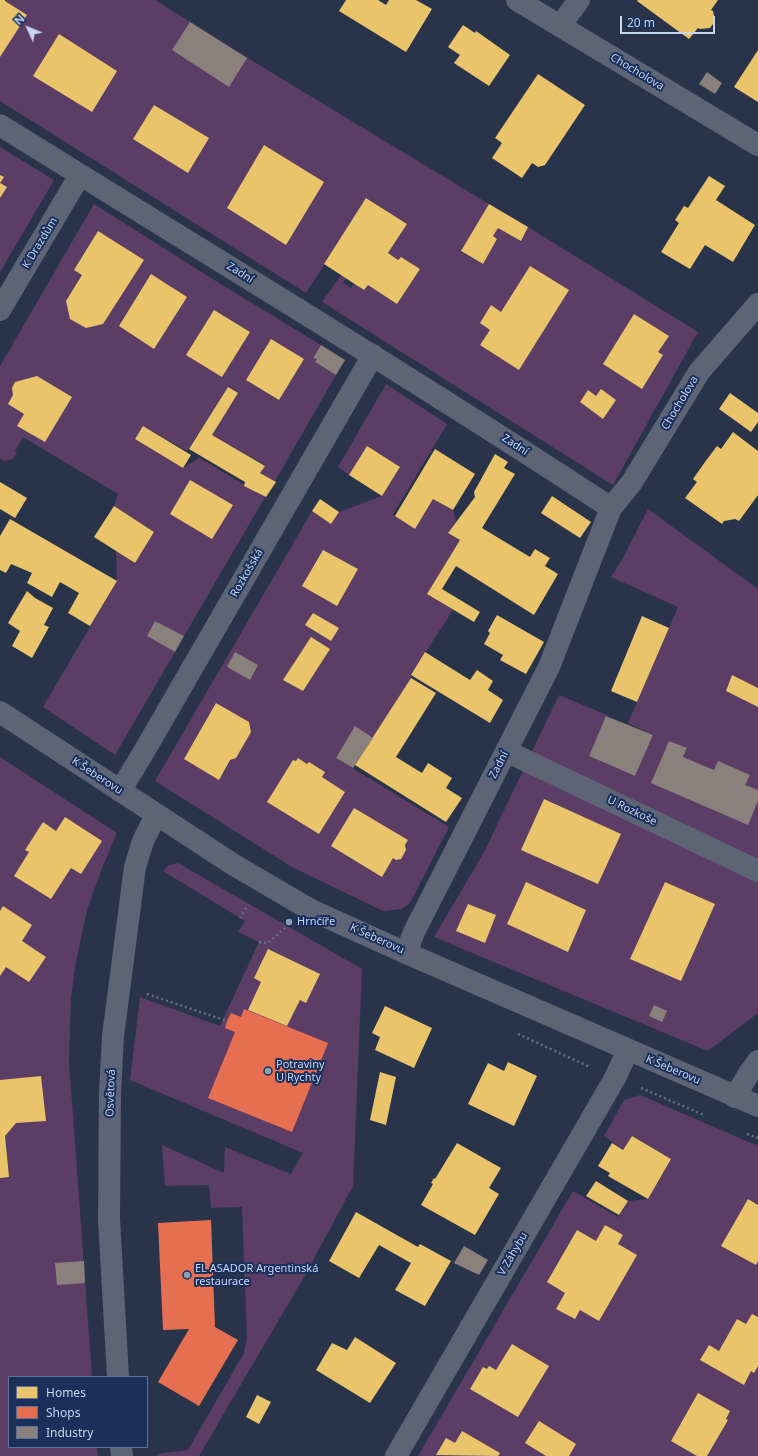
<!DOCTYPE html>
<html>
<head>
<meta charset="utf-8">
<style>
  body { margin:0 }
  #map { position:relative; width:758px; height:1456px; overflow:hidden; background:#29344b; font-family:"Noto Sans",sans-serif }
  canvas { display:block }
  .legend { position:absolute; left:8px; top:1376px; width:140px; height:72px; box-sizing:border-box; background:#1a2f5a; border:1px solid #5f7196; margin:0; padding:5px 7px; list-style:none; font-size:12px; color:#c6d5f0 }
  .legend li { display:flex; align-items:center; gap:8px; height:20px }
  .legend b { width:20px; border:1px solid #5f7196 }
  .north { position:absolute; left:8px; top:8px; width:40px; height:40px; -webkit-text-stroke:3px #1a2f5a; paint-order:stroke; rotate:314deg; font-size:11px; font-weight:700; line-height:16px; text-align:center; color:#c6d5f0 }
  .north::after { content:''; display:block; margin:auto; width:14px; height:18px; background:#c6d5f0; clip-path:polygon(50% 0,100% 100%,50% 72%,0 100%) }
  .scale { position:absolute; left:620px; top:16px; width:95px; height:18px; box-sizing:border-box; border:2px solid #c6d5f0; border-top:0; padding-left:5px; font-size:12px; line-height:14px; white-space:nowrap; color:#c6d5f0; -webkit-text-stroke:3px #1a2f5a; paint-order:stroke }
</style>
</head>
<body>
<div id="map">
<canvas width="758" height="1456"></canvas>
<ul class="legend">
<li><b style="height:11px;background:#e9c46a"></b>Homes</li>
<li><b style="height:11px;background:#e76f51"></b>Shops</li>
<li><b style="height:11px;background:#8a817c"></b>Industry</li>
</ul>
<div class="north">N</div>
<div class="scale">20 m</div>
</div>
<script>
const ctx = document.querySelector('canvas').getContext('2d');
ctx.lineJoin = 'round';
function paint(path, color) {
  ctx.fillStyle = color;
  ctx.fill(path, 'evenodd');
}
function stroke(path, color, width, dash) {
  ctx.strokeStyle = color;
  ctx.lineWidth = width;
  ctx.lineCap = dash ? 'butt' : 'round';
  ctx.setLineDash(dash || []);
  ctx.stroke(path);
}
function label(font, color, halo, rows, align = 'center') {
  ctx.font = font + ' "Noto Sans",sans-serif';
  ctx.lineWidth = 4;
  ctx.setLineDash([]);
  ctx.textBaseline = 'middle';
  ctx.strokeStyle = halo;
  ctx.fillStyle = color;
  for (const [text, x, y, turn = 0] of rows) {
    ctx.save();
    ctx.translate(x, y);
    ctx.rotate((+turn || 0) * Math.PI / 180);
    ctx.textAlign = isNaN(turn) ? turn : align;
    if (halo) ctx.strokeText(text, 0, 0);
    ctx.fillText(text, 0, 0);
    ctx.restore();
  }
}
const green = new Path2D(`
  M0,0h155l122,76 212,128 -28,48 21,12 15,-25 -4,-3 5,-8 30,-1 170,105 -85,153 -291,-183 19,-27 5,3 -3,5 8,5 3,-5 10,7 4,-5 29,19 23,-35 -19,-12 -3,3 -10,-7 19,-29 -40,-26 -61,95 -306,-192z
  M0,147l54,33 -54,92z
  M94,204l125,79 102,62 -8,12 4,2 -2,3 21,13 -61,106 -15,-8 5,-8 -53,-30 25,-42 -9,-6 -41,64 -44,-25 -8,13 48,29 16,-10 66,39 -81,139 -29,-15 -8,15 28,16 -60,103 -72,-48 74,-126 -1,-30 19,12 19,-31 -40,-26 4,-12 -95,-57 -8,14 2,2 -4,6 -9,2 -4,-3v-92z
  M386,384l61,40 -54,90 22,15 18,-30 20,11 3,11 -8,12 12,7 -33,54 26,16 -42,65v3l-38,60 -37,20 113,69 -39,76 -8,6 -19,2 -91,-44 -137,-86 157,-270 19,13 8,-12 43,-16 18,-28 -33,-21 -18,28 -11,-8z
  M648,509l110,80v424l-50,38 -274,-114 50,-85 75,-157 48,20 -18,41 46,20 18,-41 -25,-12 50,-116 -67,-30 11,-17zM669,741l18,8 -19,41z
  M0,757l117,76 -16,38 -14,39 -12,57 -4,31 -2,63 23,316h-83v70h88l1,9h-98z
  M178,863l184,106 -9,217 -49,91 -105,179h-42v-2l31,-4 56,-97 3,-16 -5,-130 -31,1 -2,-23 -44,1 -3,-41 62,28 1,-26 66,27 12,-21 -173,-73 10,-83 80,29 39,-84 -21,-10 7,-11 -82,-50 6,-6z
  M640,1095l118,51v310h-340l155,-265 45,26 10,-16 20,-2 23,-40 -39,-23 -9,14 -19,-14 20,-36z`);
const homes = new Path2D(`
  M0,0h5v1l22,14 -27,42z
  M346,0h32l8,5 3,-5h27l16,9 -26,43 -67,-41z
  M638,0h80l-7,10 2,1 2,10 -5,7 -10,1 -2,-1 -9,11 -52,-38z
  M463,25l12,8 1,-2 34,24 -21,31 -35,-23 6,-8 -12,-8z
  M59,34l58,37 -25,41 -59,-36z
  M758,50v52l-24,-15z
  M538,74l47,31 -40,60 -7,2 -6,-4 -10,15 -30,-20 10,-15 -7,-5z
  M154,105l55,33 -21,35 -55,-34z
  M264,145l60,37 -38,63 -59,-37z
  M0,175l4,2 -4,6 7,4 -7,11z
  M709,176l16,10 -9,14 39,25 -22,37 -28,-17 -15,24 -29,-17 18,-29 -4,-3 9,-14 4,2z
  M366,198l41,26 -19,29 10,7 3,-3 19,12 -23,35 -29,-19 -4,5 -40,-26z
  M489,204l39,23 -7,14 -23,-13 -5,8 4,3 -14,25 -22,-13z
  M98,231l46,29 -41,64 -17,4 -16,-9 -4,-18 16,-26 -8,-5z
  M530,266l39,24 -50,80 -39,-25 10,-15 -10,-7 11,-18 10,7z
  M151,274l36,23 -33,52 -35,-23z
  M214,310l36,22 -28,45 -36,-22z
  M634,314l35,22 -11,16 5,3 -21,34 -39,-25z
  M271,339l33,20 -25,41 -33,-20z
  M37,376l35,21 -27,45 -28,-16 7,-12 -16,-10 5,-9 -1,-7 3,-6z
  M228,387l10,6 -26,42 53,31 -5,7 16,9 -10,15 -22,-11 1,-4 -56,-33z
  M601,389l15,11 -13,19 -23,-17 8,-12 8,6z
  M730,393l28,20v9l-7,10 -32,-23z
  M143,426l48,29 -8,13 -48,-29z
  M733,432l25,19v44l-19,26 -4,-2 -11,2 -2,3 -37,-26 12,-16 -4,-3 12,-17 12,-16 4,3z
  M367,446l33,21 -18,29 -33,-21z
  M435,449l40,25 -22,36 -20,-11 -18,30 -20,-13z
  M495,454l13,8 -4,6 11,6 -33,54 48,29 5,-8 15,9 -5,8 13,8 -24,41 -78,-49 -14,23 38,23 -6,10 -47,-28 33,-54 -12,-7 27,-36 -1,-5z
  M190,480l43,25 -21,34 -42,-25z
  M0,482l27,16 -12,20 -15,-9z
  M552,496l39,26 -11,16 -39,-25z
  M320,499l19,13 -8,12 -19,-13z
  M114,506l40,26 -19,31 -41,-26z
  M10,519l107,62 -27,45 -22,-13 11,-20 -19,-11 -8,15 -25,-14 5,-10 -21,-9 -5,9 -6,-3v-34z
  M323,550l35,19 -21,37 -35,-20z
  M27,591l8,7 18,10 -9,17 5,2 -17,31 -20,-12 8,-15 -12,-8z
  M313,613l26,15 -8,13 -26,-16z
  M497,615l47,27 -18,32 -26,-14 3,-5 -19,-11 6,-11 -2,-2z
  M642,616l27,12 -32,74 -26,-11z
  M311,637l19,12 -27,42 -20,-11z
  M425,652l45,28 7,-10 16,11 -5,9 15,10 -13,23 -79,-48z
  M732,675l26,13v19l-32,-16z
  M411,678l25,15 -40,64 26,16 6,-10 24,15 -6,10 16,10 -16,24 -91,-57z
  M216,703l33,19 2,10 -15,26 -6,2 -11,20 -35,-21z
  M298,758l9,6 2,-2 16,10 -3,5 23,15 -26,42 -52,-32 26,-42 3,1z
  M544,799l77,35 -23,50 -77,-34z
  M354,808l54,32 -3,5 1,5 -5,9 -5,1 -3,-2 -11,19 -51,-31z
  M65,817l37,24 -21,33 -10,-6 -20,31 -37,-23 15,-24 -4,-2 18,-28 13,9z
  M526,882l60,28 -18,42 -61,-28z
  M665,882l50,22 -34,77 -51,-22z
  M468,904l28,11 -11,28 -29,-12z
  M3,906l29,19 -10,16 24,16 -17,25 -23,-15 -6,9v-65z
  M268,949l52,25 -14,29 -6,-3 -13,26 -39,-16 13,-28 -7,-4z
  M385,1006l47,22 -18,40 -39,-18 5,-13 -8,-4z
  M508,1062l29,14 -23,50 -46,-22 20,-41 16,8z
  M380,1072l16,5 -10,48 -16,-5z
  M41,1076l5,45 -30,2 -11,13 4,41 -9,1v-98z
  M632,1136l39,23 -23,40 -40,-23 2,-3 -12,-7 14,-23 11,7z
  M457,1143l44,25 -12,20 10,6 -24,41 -54,-30 12,-21 -2,-1 3,-5 1,1z
  M596,1181l32,20 -9,14 -33,-19z
  M748,1199l10,6v56l-2,4 -35,-19z
  M356,1212l62,35 2,-3 31,17 -26,45 -30,-16 16,-27 -32,-18 -20,33 -30,-17z
  M605,1225l18,10 -5,9 19,11 -38,66 -19,-11 -5,9 -19,-10 9,-16 -18,-11 30,-52 19,11z
  M752,1314l6,3v49l-4,7 -3,-2 -7,14 -44,-25 9,-15 10,6 18,-32 9,5z
  M355,1337l41,26 -26,40 -54,-33 16,-27 15,7z
  M512,1344l37,22 -31,51 -48,-28 13,-22 4,2 2,-3 7,4z
  M698,1393l32,18 -4,8 2,1 -21,36h-10l-26,-15z
  M257,1395l14,7 -12,22 -13,-7z
  M539,1421l37,23 -7,12h-23l-21,-13z
  M462,1431l38,22 -2,3 -62,-1 10,-17 9,5z`);
const shops = new Path2D(`
  M244,1009l84,34 -36,89 -84,-34 27,-66 -10,-4 2,-7 4,-8 10,4z
  M211,1220l4,107 23,13 -39,66 -41,-24 31,-53 -26,1 -5,-107z`);
const industry = new Path2D(`
  M190,22l57,36 -18,29 -57,-37z
  M707,72l15,11 -7,11 -16,-10z
  M321,345l24,15 -9,15 -21,-13 2,-3 -4,-1z
  M155,621l29,15 -9,16 -28,-16z
  M235,652l23,13 -8,15 -23,-13z
  M606,716l47,19 -18,41 -46,-20z
  M355,726l18,12 -20,30 -17,-10z
  M669,741l18,7 -4,9 31,13 4,-9 32,14 -5,10 13,5v11l-10,24 -97,-42z
  M654,1005l13,6 -5,11 -13,-6z
  M464,1246l24,14 -9,15 -25,-12z
  M84,1261l1,22 -28,2 -2,-22z`);
const path = new Path2D(`
  M240,918l8,-13
  M259,942l9,1 18,-16
  M147,994l80,27
  M518,1034l72,33
  M641,1088l63,27
  M747,1134l11,4`);
const street = new Path2D(`
  M517,0l241,145
  M560,26l19,-26
  M0,125c204,127 410,251 611,383
  M0,310l80,-135
  M506,751l252,120
  M120,791l22,-36 231,-400
  M406,953l8,-21 135,-265 62,-159 21,-26 67,-110 59,-68
  M735,1097l13,-22 10,-14
  M118,1377l-9,-158 1,-126 3,-57 22,-169 8,-26 13,-26
  M121,1447l1,9
  M396,1456l219,-378 13,-28`);
const secondary = new Path2D(`
  M0,712l234,153 77,45 95,43 352,153`);
const markers = [
  [289,922,4,"#8f9db6"],
  [268,1071,4,"#8f9db6"],
  [187,1275,4,"#8f9db6"]
];
const streetNames = [
  ["Chocholova",637,72,31],
  ["K Drazdům",40,243,-59],
  ["Zadní",240,273,32],
  ["Chocholova",680,403,-59],
  ["Zadní",515,445,33],
  ["Rozkošská",247,573,-60],
  ["Zadní",499,765,-63],
  ["K Šeberovu",97,776,33],
  ["U Rozkoše",632,811,26],
  ["K Šeberovu",377,939,24],
  ["K Šeberovu",673,1070,23],
  ["Osvětová",111,1093,-88],
  ["V Záhybu",513,1254,-60]
];
const poiNames = [
  ["Hrnčíře",297,922],
  ["Potraviny",276,1065],
  ["U Rychty",276,1078],
  ["EL ASADOR Argentinská",195,1269],
  ["restaurace",195,1282]
];
paint(green, '#5c3d66');
paint(homes, '#e9c46a');
paint(shops, '#e76f51');
paint(industry, '#8a817c');
stroke(path, '#677080', 2.5, [2, 3]);
stroke(street, '#5c6476', 22);
stroke(secondary, '#5c6476', 22);
for (const [x, y, r, color] of markers) {
  const dot = new Path2D();
  dot.arc(x, y, r, 0, 2 * Math.PI);
  ctx.fillStyle = color;
  ctx.fill(dot);
  stroke(dot, '#1a2f5a', 1.5);
}
label('11px', '#c6d5f0', '#1a2f5a', streetNames);
label('11px', '#c6d5f0', '#1a2f5a', poiNames, 'left');
</script>
</body>
</html>
